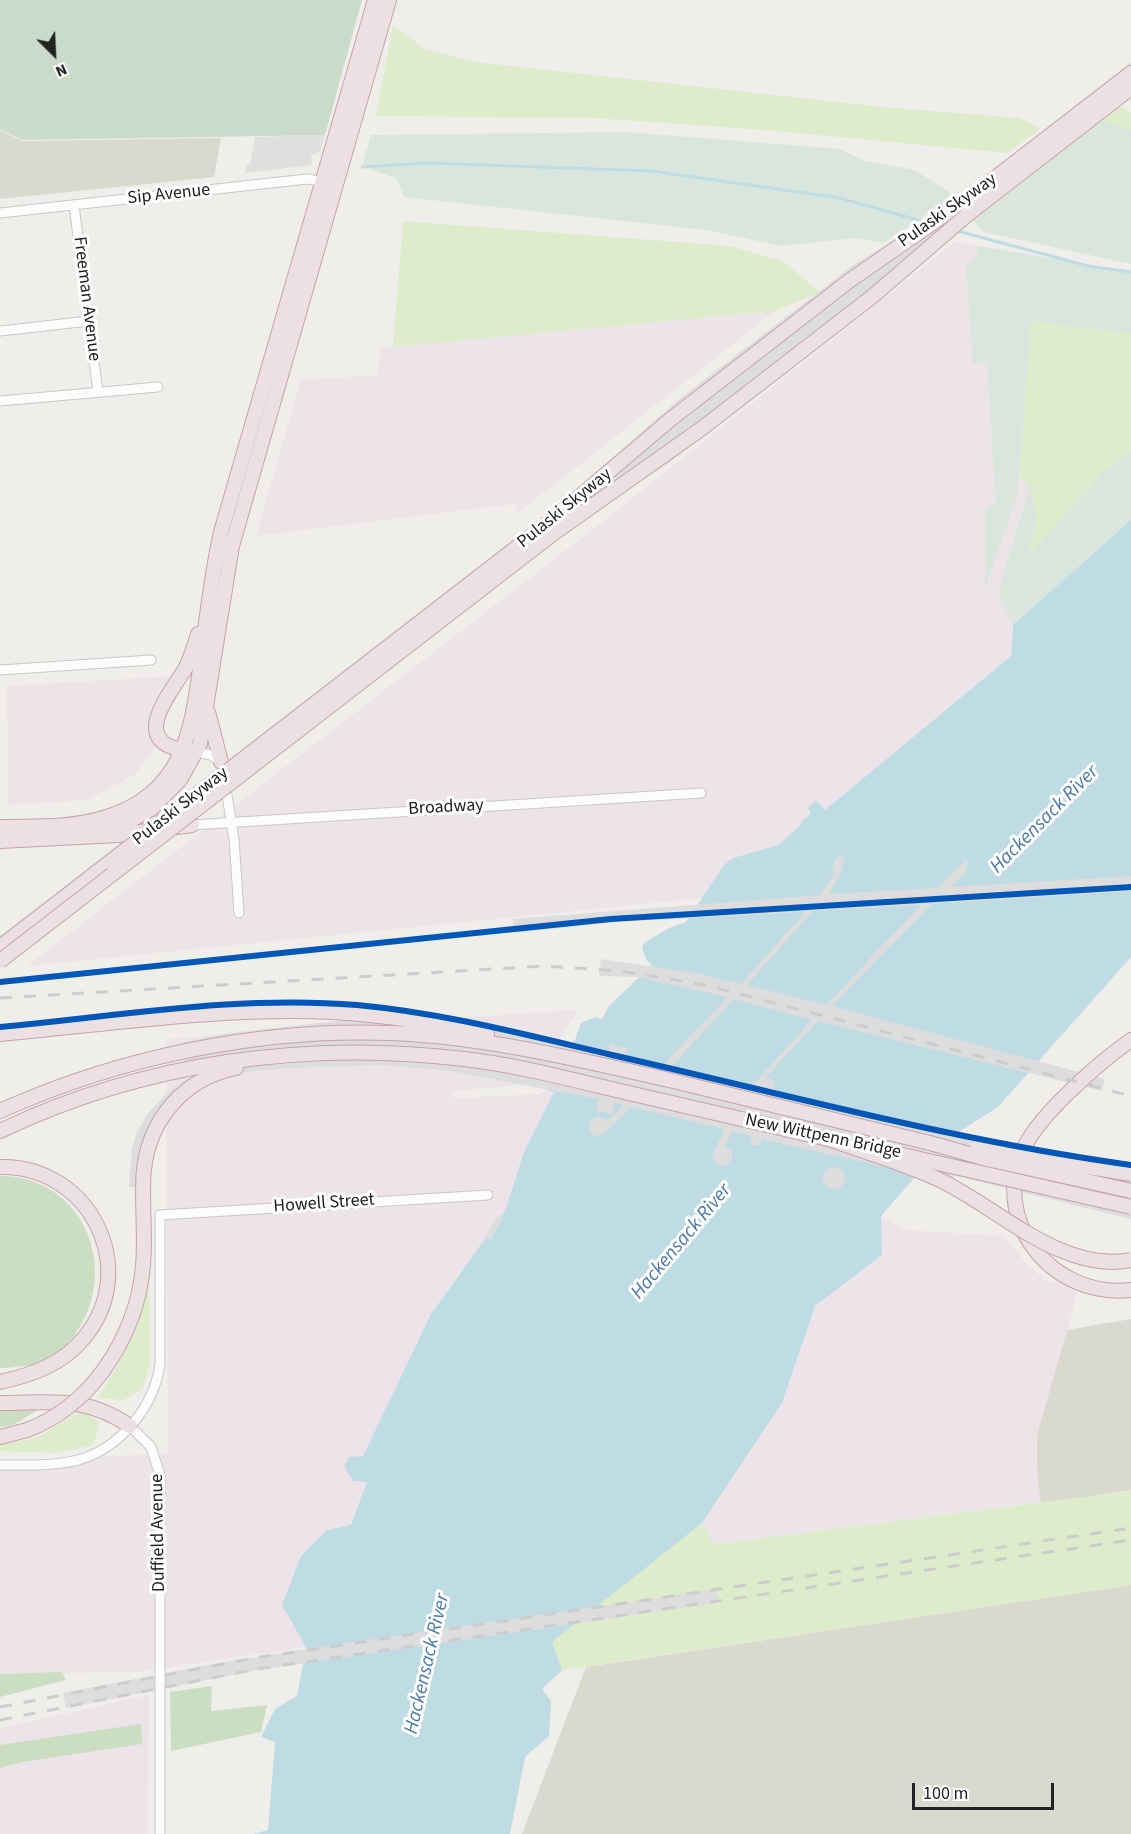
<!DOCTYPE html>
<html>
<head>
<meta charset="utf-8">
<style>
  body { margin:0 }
  #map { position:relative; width:1131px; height:1834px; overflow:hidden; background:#f0eeeb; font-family:"Source Sans 3",sans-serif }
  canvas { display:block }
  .north { position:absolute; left:24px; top:24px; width:60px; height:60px; -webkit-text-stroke:4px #fff; paint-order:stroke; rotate:156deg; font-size:16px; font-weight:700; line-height:24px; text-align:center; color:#222 }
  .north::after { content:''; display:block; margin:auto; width:21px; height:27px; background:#222; clip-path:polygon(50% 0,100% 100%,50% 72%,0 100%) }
  .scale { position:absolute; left:912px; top:1783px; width:142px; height:27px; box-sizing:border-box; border:3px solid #222; border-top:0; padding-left:8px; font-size:18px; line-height:21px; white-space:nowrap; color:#222; -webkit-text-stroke:4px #fff; paint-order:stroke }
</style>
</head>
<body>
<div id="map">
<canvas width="1131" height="1834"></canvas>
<div class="north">N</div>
<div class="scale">100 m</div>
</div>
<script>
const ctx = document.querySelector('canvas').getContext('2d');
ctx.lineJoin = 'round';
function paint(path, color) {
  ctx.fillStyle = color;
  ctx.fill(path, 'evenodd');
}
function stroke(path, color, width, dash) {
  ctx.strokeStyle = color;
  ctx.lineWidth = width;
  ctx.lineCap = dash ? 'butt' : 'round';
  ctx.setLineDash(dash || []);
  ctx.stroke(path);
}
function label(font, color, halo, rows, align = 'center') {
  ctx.font = font + ' "Source Sans 3",sans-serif';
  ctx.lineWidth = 6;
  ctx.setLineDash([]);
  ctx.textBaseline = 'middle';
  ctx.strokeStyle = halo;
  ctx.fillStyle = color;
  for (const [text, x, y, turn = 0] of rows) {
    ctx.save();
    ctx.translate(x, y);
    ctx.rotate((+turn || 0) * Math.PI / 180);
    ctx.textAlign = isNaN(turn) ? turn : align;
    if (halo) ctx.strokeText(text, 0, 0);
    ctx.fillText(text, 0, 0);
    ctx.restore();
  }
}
const industrial = new Path2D(`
  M955,242l176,30v248l-118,104 -2,32 -186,154 -9,-10 -15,25 -23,20 -45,13 -9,7 -20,33 -677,68 569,-439z
  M775,311l-257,202 -3,-9 -259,32 45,-156 77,-5 3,-27z
  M174,676l-12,63 -27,36 -49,25 -78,5 -1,-119z
  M570,1010l8,1 -48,73 -78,7 1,7 86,-4 10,-4 5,1 3,5 -33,56 -19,59 -41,61 -5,1 -28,41 -68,142 5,25 -17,44 -24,5 -21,117 -167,25 -139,2v-211l168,-10 -2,-414z
  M880,1216l28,14 96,6 25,30 19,16 31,1 -11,47 63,-11v171l-417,54 -12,-21 80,-120 33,-97 67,-51z
  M149,1695l-1,139h-148v-106z`);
const construction = new Path2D(`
  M0,130l22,11 199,-3 -7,39 -214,22z
  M1131,1319v171l-90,14 -4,-35v-34l30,-105z
  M1131,1585v249h-609l64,-167z`);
const grass = new Path2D(`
  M393,25l32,24 50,13 408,45 137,11 20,11 -33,24 -242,-23 -173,-12 -216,-2z
  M1120,106l11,6v19l-29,-11z
  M403,221l327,25 53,15 37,31 -45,19 -382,36z
  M1031,321l100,12v119l-29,20 -75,86 3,-72 -11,-9z
  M149,1266l1,96 -7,26 -19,12 -26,-2 20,-33 20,-42z
  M82,1409l18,14 -7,22 -34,8 -59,-2v-6l39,-8z
  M1131,1491v94l-569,85 -10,-28 39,-37 111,-82 12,21z`);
const forest = new Path2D(`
  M0,1176c83,0 121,92 76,157 -8,13 -24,27 -39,31 -11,3 -25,3 -37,4z
  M0,1410h38l-25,15 -13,2z
  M62,1672l4,8 -66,17v-23z
  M212,1686l-1,25 56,-6 -6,27 -90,19 -1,-59z
  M141,1724l1,20 -120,18 -22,6v-23z`);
const wetland = new Path2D(`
  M1102,120l29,11v133l-147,-32 -11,-11z
  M626,132l214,17 25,12 50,9 40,26 -72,47 -28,-5 -73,8 -77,-16 -301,-33 -8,-19 -34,-11 9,-32z
  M979,246l152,26v61l-100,-12 -14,175 -32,92v-81l11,-4 -9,-143 -14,5 -7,-102 9,-4z
  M1131,452v68l-118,105 -15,-32 32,-107 7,30 -9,41 75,-85z`);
const cemetery = new Path2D(`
  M0,0h362l-37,135 -303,5 -22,-11z`);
const parking = new Path2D(`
  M325,135l-5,16 -9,5 1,9 -67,8 2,-8h3l5,-28z`);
const water = new Path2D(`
  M1131,520v437l-133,150 -49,31 -68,78 1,39 -67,51 -33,97 -80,120 -150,119 10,28 -20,19 9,12 -2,35 -24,21 -15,77h-257l15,-4 7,-88 -14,-5 14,-28 22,-13 9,-49 -24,-42 19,-49 26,-26 24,-5 16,-43 -14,-1 -9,-15 5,-9 14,-1 68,-142 74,-103 19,-59 30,-60 -24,-8 45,-44 6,-17 14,-6 7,2 7,-13 43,-41 -6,-6 -4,-11 2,-5 25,-15 17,-6 38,-57 9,-7 45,-13 23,-20 1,-4 9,-8 -3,-5 8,-8 9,10 186,-154 2,-31z`);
const pier = new Path2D(`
  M1131,62v35l-168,128 -55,51 -110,87 -127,98 -111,75 -560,433v-33l563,-435 114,-100 175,-135 81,-50z
  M842,855h3l-4,17 -12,22 109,-6 27,-28 4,3 -4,10 -14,14 180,-11v15l-199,13 -100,102 273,73 -3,12 -284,-70 -53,57 10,3 -2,11 258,56 100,25v46l-176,-43 -16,12 -46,-19 -131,-30 -2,6h-10l2,-9 -20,-5 -7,15 7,6v7l-5,6 -7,1 -6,-4 -1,-8 11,-25 -93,-22 -27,27 -8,2 -7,-5 1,-11 9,-4 7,4 7,-4 10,-11 -8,-2 -2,11 -17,-3 2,-12 -6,-1 -142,-27 -68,-6 -95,3 -53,5 -32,12 -17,12 -20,24 -13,25 -7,41h-16l3,-39 5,-16 12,-20 20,-21 21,-14 -9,-34 40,-9 116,-13 98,-8 173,40 2,-9 17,4 -2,9 37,9 66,-69 -91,-20 -38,-1 2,-17 95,14 45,11 64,-72 -191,10 -100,11 -1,-14 307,-24 14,-21 -2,-4 3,-11zM921,905l-95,100 -79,-20 66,-74zM734,999l78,21 -61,67 -81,-19z
  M823 1178a11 11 0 1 1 22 0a11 11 0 1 1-22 0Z
  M499,1214l4,5 -12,20 -4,-1 -2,-1z
  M717,1589v14l-459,67 -192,38 -3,-15 144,-28 112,-18z`);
const stream = new Path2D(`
  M362,167l65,-4 225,8 188,27 85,24
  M954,230l134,36 43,6`);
const minor = new Path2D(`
  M74,205l24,187
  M0,213l307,-34 18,3
  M0,331l89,-10
  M0,401l158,-14
  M0,670l151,-10
  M192,751l19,4 9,6
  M225,783l9,56 5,74
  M192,825l509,-32
  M130,1426l21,21 9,28v359
  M0,1465c56,0 95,4 134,-43 14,-17 23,-36 26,-58v-149l328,-20`);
const highway = new Path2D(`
  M967,215l164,-127
  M924,229l45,-31 162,-125
  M208,712l13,50
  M183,750c-54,-9 -13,-56 2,-81 6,-11 9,-23 13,-35
  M0,827c33,-1 68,1 100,-8 86,-24 92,-90 102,-165 5,-41 10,-82 19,-122l154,-532
  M85,836l36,-10 30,-17 29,-29 20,-36 32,-198 157,-546
  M0,841l118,-6 74,-10
  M0,947l110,-85
  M0,1034c110,-10 222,-27 333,-22 52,3 103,11 154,22
  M1131,1040c-30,21 -90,73 -106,106 -37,74 27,153 106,144
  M0,1111c120,-54 259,-83 391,-78 95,4 186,26 278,47 87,21 174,42 261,63
  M0,1131c144,-69 307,-91 464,-72 53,6 105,20 156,32 69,16 138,32 208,48
  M0,1167c89,-2 142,101 84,171 -21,26 -52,37 -84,44
  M103,1371c22,-31 37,-67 40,-106 3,-32 -2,-64 1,-96 6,-51 41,-91 92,-101
  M0,1403c52,0 85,-8 130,23
  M0,1437l27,-7`);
const rail = new Path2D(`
  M0,982l611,-63 520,-32
  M0,998l544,-32 76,5 85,14 426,111
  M0,1707l254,-49 877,-130
  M0,1720l257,-51 874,-129`);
const highwayBridge = new Path2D(`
  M110,862l437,-338 124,-105 178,-138 75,-52
  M0,961l554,-428 147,-104 172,-133 94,-81
  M828,1139c38,13 76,24 112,41 58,28 123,94 191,80
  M930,1143l57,16 144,32
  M977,1148l154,26
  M889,1152l242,55
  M27,1430c32,-12 56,-32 76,-59`);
const cycleway = new Path2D(`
  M0,982l611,-63 520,-32
  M0,1027c118,-11 239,-32 357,-22 87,8 170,30 255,50 172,39 344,86 519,110`);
const streetNames = [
  ["Sip Avenue",169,195,-6],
  ["Pulaski Skyway",948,211,-35],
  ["Freeman Avenue",86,299,83],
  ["Pulaski Skyway",565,509,-39],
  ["Pulaski Skyway",181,807,-38],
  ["Broadway",446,808,-3],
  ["New Wittpenn Bridge",823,1137,12],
  ["Howell Street",324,1204,-4],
  ["Duffield Avenue",159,1533,-91]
];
const waterNames = [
  ["Hackensack River",1045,820,-45],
  ["Hackensack River",682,1242,-50],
  ["Hackensack River",428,1664,-77]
];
paint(industrial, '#ede4e9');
paint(construction, '#d9d9cd');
paint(grass, '#ddeccb');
paint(forest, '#cbdec1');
paint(wetland, '#d9e6de');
paint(cemetery, '#cadbca');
paint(parking, '#e0dfde');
paint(water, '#bfdbe3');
paint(pier, '#dedddd');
stroke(stream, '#bfdbe3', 3);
stroke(minor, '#c9c8c7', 11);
stroke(highway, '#c5a2ac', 16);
stroke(minor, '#fdfcfc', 9);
stroke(highway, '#ece0e2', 14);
stroke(rail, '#ccc', 3, [12, 12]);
stroke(highwayBridge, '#c5a2ac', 16, []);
stroke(highwayBridge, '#ece0e2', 14);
stroke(cycleway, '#0057b8', 6);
label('18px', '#222', '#fff', streetNames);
label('italic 20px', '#4a7aab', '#fff', waterNames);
</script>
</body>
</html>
